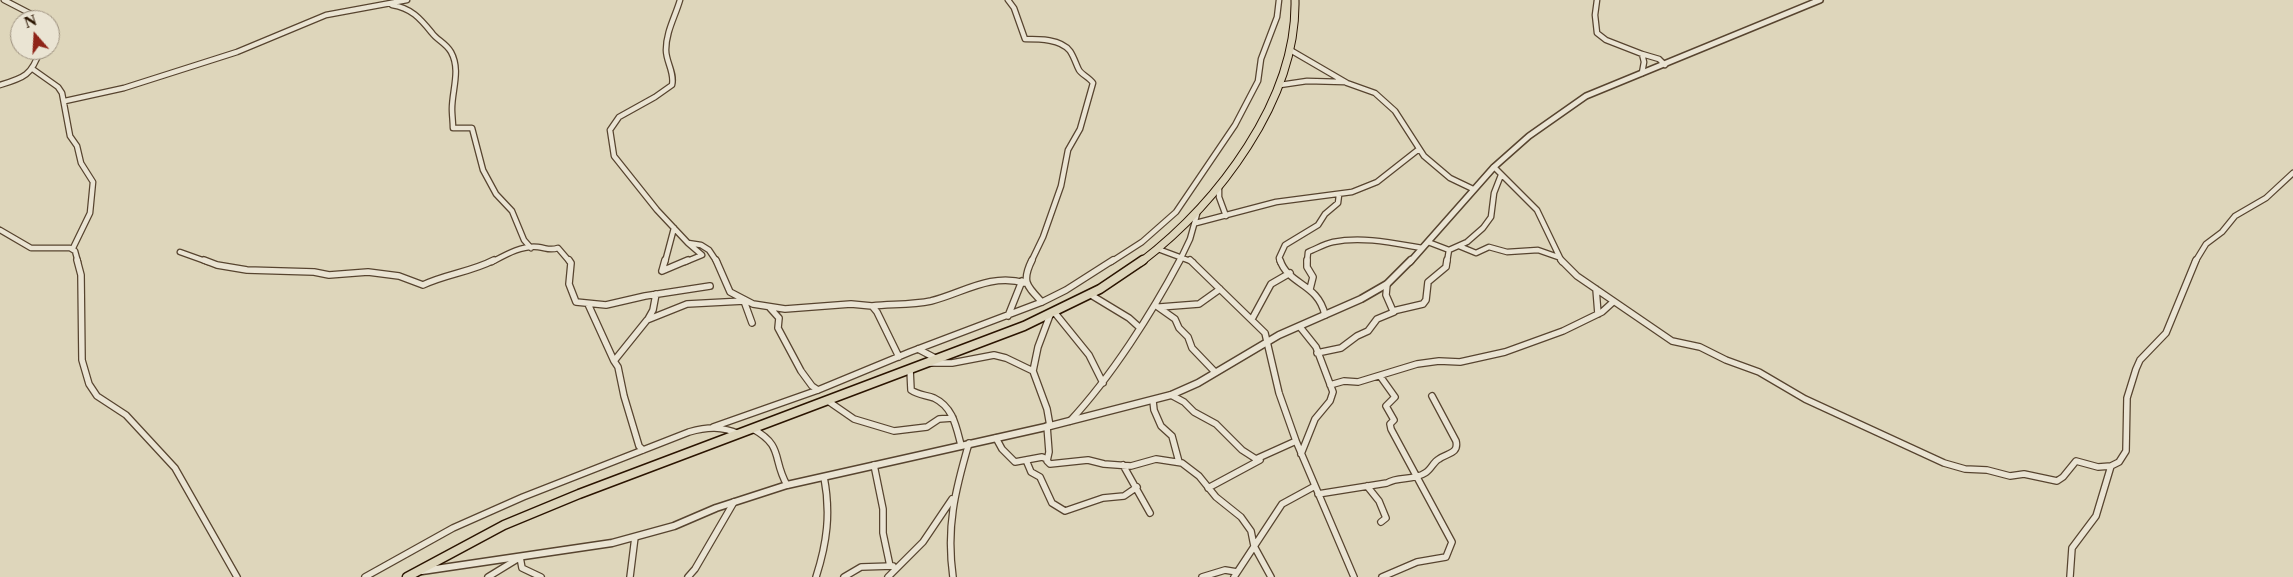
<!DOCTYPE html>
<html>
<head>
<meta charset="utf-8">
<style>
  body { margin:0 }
  #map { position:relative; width:2293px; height:577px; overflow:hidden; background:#ded6bb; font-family:"Libre Caslon Text",serif }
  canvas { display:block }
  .north { position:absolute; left:10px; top:10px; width:50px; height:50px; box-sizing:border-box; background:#eae4d3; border:1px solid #9d917f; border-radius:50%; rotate:341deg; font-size:14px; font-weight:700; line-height:20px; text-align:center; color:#2a1400 }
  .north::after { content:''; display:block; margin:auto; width:18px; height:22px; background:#8f2418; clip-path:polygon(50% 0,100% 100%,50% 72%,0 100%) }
</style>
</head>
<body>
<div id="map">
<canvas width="2293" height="577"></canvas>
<div class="north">N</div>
</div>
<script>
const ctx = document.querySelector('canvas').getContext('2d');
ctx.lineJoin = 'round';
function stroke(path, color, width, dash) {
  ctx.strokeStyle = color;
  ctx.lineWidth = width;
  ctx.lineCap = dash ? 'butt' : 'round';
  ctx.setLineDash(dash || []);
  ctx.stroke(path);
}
const minorFar1 = new Path2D(`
  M4,0l31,16 1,4
  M680,0c-5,17 -14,32 -14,50 0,12 9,23 6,35l-17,12 -36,20 -9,13 4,26 43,54 31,33 13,2 8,5 8,12
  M1008,0l6,8 11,31c14,0 36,0 45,12 4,6 6,13 9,19 3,5 10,7 14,13l-13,46 -12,21 -7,36 -18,51 -12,25
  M1597,0l-2,15 2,18 9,7 36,14 2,8 -2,11
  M392,5c19,3 28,13 40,28 5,7 14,10 19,19 10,18 1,38 1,57 0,6 1,13 1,19h19l11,42 13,24 16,17 12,29 7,8
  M1292,51l55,32 28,10 20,18 29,45 26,22 23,11
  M1642,54l17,5 6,6
  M34,70l24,17 4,6 8,43 7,10 4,17 12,19 -3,31 -17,35
  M0,85c24,-7 32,-10 40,-35
  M1280,85l27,-4 37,1
  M65,101l59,-13 113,-36 89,-37 81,-15
  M1494,167l43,43 25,52
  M1219,189v8l7,19
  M1196,223l80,-21 76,-10 25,-10 42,-33
  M0,230l31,18h39l5,3 3,11
  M1428,242l21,8 18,-8 16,-14 8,-11 3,-24 7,-18
  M1459,246l17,7 13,-6 18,5 31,-2 20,7
  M1158,249l35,13
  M180,252l28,10
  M492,262c13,-7 30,-17 46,-15 9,1 11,4 20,1l12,14
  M665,262l9,-34
  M685,262l17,-7 -14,-12
  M1111,262l31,-20 34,-30 59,-87 23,-44 3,-22 16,-42 2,-17
  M1179,262l11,-23 7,-25
  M1280,262l-1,-4 6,-13 33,-20 7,-11 13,-11 1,-8
  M1307,262l1,-10c8,-3 16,-8 25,-10 29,-6 60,1 89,6
  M1447,262l2,-12
  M2195,262l11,-18 16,-12 13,-16 31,-18 27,-25`);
const minor = new Path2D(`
  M77,260l4,15 1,85 7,24 8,12 29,19 49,53 62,109
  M204,260l13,5 30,5 67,2 15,3 39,-3 31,4 24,9c23,-11 48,-13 71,-25
  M569,260l2,3 -2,21 7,18 30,3 39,-9 65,-10
  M716,260l14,32 23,12 32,5 66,-5 21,2 5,6 22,45
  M1032,260c-11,22 -5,26 10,42
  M1190,260l75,73 14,60 17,48 58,136
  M1280,260c8,25 38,23 45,55
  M1307,260v7l6,10 -3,12
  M1561,260l16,16 95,65 28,6 26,13 33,12 46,27 139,64 21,6 22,1 23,6 14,-2 33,7 6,-4 13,-16 22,6 13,-1 8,-4 7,-11 1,-53 9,-29 4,-9 26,-27 30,-73
  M662,271l26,-11
  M662,271l3,-11
  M1387,284l-1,11 7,16 30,-7 3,-4 2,-18 18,-15 1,-7
  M1596,289l2,25
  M1091,295l38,23 10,9
  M588,304l26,57
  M872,306c19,-2 40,-1 59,-5 32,-8 59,-28 94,-18
  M1158,307l17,12 4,9 9,9 4,11 23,24
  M1160,307l39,-3 21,-15
  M770,308l9,10 -1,10 23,43 11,15 6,4
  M1055,313l34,42 14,28
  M1050,315l-12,32 -5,24 14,38 3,17
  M1008,316l14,-35
  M648,319l5,-9 3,-16
  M1252,319l19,-35 19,-11
  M1300,327l16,20 17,45 -3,9 -15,18 -14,35
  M918,349l19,10
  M1317,353l24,-5 16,-12 11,-5 9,-12 17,-7
  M930,363h22l42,-8 12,3 27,13
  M910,369l1,21c7,5 15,5 23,8 19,9 22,28 27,47
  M1380,376l15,21 -9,9 8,14 -4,4 1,5 61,113 -6,15 -29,5 -35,15
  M1330,385l14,-4 14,1 59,-18 22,-3 21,1 45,-10 58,-21 39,-19 11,-10
  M1171,395l13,7 10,10 22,12 26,26 14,9 40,-18
  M828,401l26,18 40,12 33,-4 12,-8 14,-1
  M1153,401l1,9 7,16 11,10 7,26
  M1070,421c41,-44 82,-108 110,-161
  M1047,426l2,26 -2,9 3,3 38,-4 16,4 27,2 25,-7 26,4 17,13 17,21 25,20 10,14 3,15 17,31
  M713,427l105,-37 92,-38 132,-50 24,-12 47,-30
  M753,429c31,17 19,30 34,56
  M996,438l6,11 13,13 27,-5 5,2
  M643,450l-4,-4 -15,-50 -6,-29 -4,-6 33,-41 40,-16 57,-3 8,22
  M1026,460l5,12 9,5 12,26 13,8 38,-13 21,-2 13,-9
  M874,465l9,44v24l7,33
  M1123,465l27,48
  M1367,486l12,15 7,17 -5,4
  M1208,488l52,-28
  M1318,494l69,-11c11,-7 26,-2 38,-10 6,-3 8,-11 14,-14 8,-6 20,-5 17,-18l-24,-45
  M520,557l2,11 19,9
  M365,577l88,-49 70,-31 166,-65c18,-5 33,-6 50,2
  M488,577l31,-19
  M630,577l5,-40
  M688,577l7,-8 39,-67
  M816,577c11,-34 15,-64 8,-100
  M844,577l17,-10 32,-1
  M888,577l35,-35 29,-43
  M953,577c-7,-50 2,-86 16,-134
  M1202,577l23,-7 12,2
  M1234,577l48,-73 33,-18
  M2070,577l2,-29 24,-32 15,-50`);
const tertiaryFar1 = new Path2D(`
  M1410,262l84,-95 35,-31 57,-40 234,-96`);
const tertiary = new Path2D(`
  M422,571l190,-28 62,-17 42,-18 71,-23 263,-59 121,-31 27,-12 81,-48 82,-36 26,-15 24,-24`);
const primaryFar1 = new Path2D(`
  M1141,262c77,-59 156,-162 154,-262`);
const primary = new Path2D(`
  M407,577l97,-52 75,-31 445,-168 76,-37 43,-29`);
stroke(minorFar1, '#57442f', 7);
stroke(minor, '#57442f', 8);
stroke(tertiaryFar1, '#57442f', 8);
stroke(tertiary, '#57442f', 9);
stroke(primaryFar1, '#2a1400', 9);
stroke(primary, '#2a1400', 11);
stroke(minorFar1, '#eae4d3', 4.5);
stroke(minor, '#eae4d3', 5.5);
stroke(tertiaryFar1, '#eae4d3', 5);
stroke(tertiary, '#eae4d3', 6);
stroke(primaryFar1, '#ded6bb', 7);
stroke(primary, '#ded6bb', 8);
</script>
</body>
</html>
